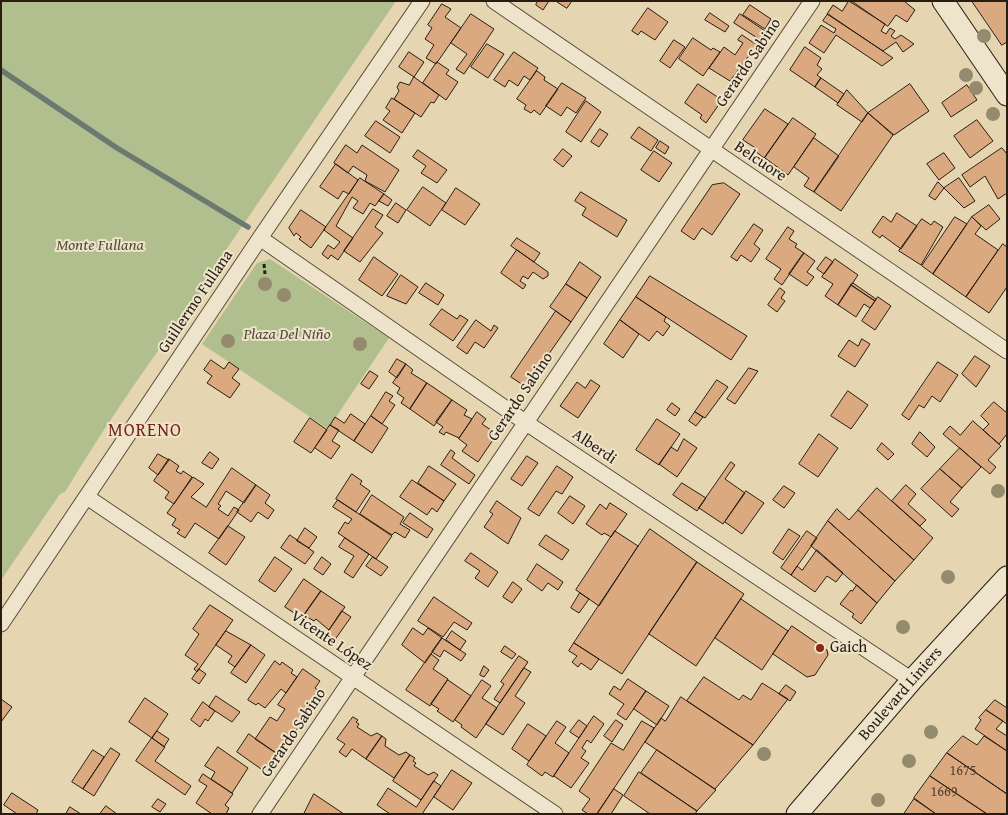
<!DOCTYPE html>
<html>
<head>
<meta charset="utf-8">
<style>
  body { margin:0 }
  #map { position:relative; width:1008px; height:815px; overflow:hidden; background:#e5d5b0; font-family:"Gentium Book Plus",serif }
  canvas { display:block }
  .frame { position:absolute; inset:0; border:2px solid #291d11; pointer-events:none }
</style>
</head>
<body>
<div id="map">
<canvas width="1008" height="815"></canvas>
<div class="frame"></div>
</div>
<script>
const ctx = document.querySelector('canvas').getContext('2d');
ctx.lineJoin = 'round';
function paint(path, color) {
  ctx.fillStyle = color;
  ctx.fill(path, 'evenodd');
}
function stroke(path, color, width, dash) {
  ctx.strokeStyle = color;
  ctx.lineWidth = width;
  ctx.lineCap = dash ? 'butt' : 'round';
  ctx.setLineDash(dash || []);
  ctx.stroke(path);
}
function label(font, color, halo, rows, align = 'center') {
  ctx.font = font + ' "Gentium Book Plus",serif';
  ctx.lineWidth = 4;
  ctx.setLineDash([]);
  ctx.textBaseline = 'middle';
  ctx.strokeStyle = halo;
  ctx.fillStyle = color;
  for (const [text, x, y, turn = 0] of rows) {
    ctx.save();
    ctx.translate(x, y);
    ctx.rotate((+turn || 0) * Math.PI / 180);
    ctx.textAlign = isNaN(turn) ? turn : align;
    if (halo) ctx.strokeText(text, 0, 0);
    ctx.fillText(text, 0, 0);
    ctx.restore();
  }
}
const green = new Path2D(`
  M1,1h395l-192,281 -1,7c-49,66 -96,133 -138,203l-5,2 -59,86z
  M270,259l119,79 -61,91 -126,-85 55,-81z`);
const stream = new Path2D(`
  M1,70l116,78 131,79`);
const building = new Path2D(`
  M538,1h11l-6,9 -7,-5z
  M556,1h16l-5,7z
  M849,1l36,23 -4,7 5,3 4,-6 5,3 -4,5 4,3 6,-4 13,9 -11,8 -7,-10 -13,9 -56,-37 6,-9 9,6z
  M852,1h52l11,9 -8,12 -11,-7 -8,11z
  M972,1h35v41l-5,3z
  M442,4l9,5 -6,8 16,11 -25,36 -10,-6 8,-13 -9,-6 7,-11 -4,-3z
  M750,5l21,14 -6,10 -22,-14z
  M648,8l20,14 -13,18 -14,-9 -3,4 -6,-4z
  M710,13l19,13 -4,6 -20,-12z
  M471,14l23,15 -30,45 -8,-5 11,-15 -16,-11z
  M740,14l28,19 -6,8 -28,-18z
  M828,14l65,44 -11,8 -46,-31 -12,18 -15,-10 12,-18 13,8 2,-4 -13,-8z
  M742,35l15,10 -27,36 -21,-13 15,-21 11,8 8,-12 -5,-3z
  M693,38l18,12 2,-2 7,4 -17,24 -24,-17z
  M674,40l11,7 -15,21 -10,-7z
  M487,44l17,10 -16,24 -17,-11z
  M805,47l16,11 -4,7 5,4 -5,6 4,3 -6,9 -25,-17z
  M409,52l15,10 -10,15 -15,-10z
  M514,52l24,16 -8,12 -6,-4 -6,10 -9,-6 -4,7 -11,-7z
  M437,62l12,8 -3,4 12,8 -12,18 -23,-17z
  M537,71l8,6 -1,3 14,9 -18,26 -6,-5 -3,3 -7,-4 2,-4 -9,-6z
  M414,77l25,18 -5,8 -3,-1 -10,15 -27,-18 5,-8 -2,-4 3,-5 9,3z
  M821,78l23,16 -6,9 -23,-16z
  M562,83l24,15 -10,15 -9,-6 -6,9 -15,-10z
  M698,84l24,16 -16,23 -6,-5 2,-3 -17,-12z
  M910,84l19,27 -35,24 -26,-22z
  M967,85l10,15 -26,17 -9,-14z
  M847,90l21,23 -6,9 -25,-17z
  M392,98l23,15 -13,20 -19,-13 7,-9 -4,-3z
  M586,101l15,11 -20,30 -15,-10z
  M765,109l23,15 -24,34 -9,-7 2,-2 -14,-9z
  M868,113l25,22 -52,76 -27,-19z
  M793,118l23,16 -28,41 -23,-17z
  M977,120l16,21 -23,17 -16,-22z
  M376,121l24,16 -10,16 -25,-17z
  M639,127l19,13 -7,11 -20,-13z
  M600,129l8,5 -9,13 -8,-5z
  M814,138l25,18 -25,36 -10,-6 5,-8 -15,-11z
  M660,141l9,6 -4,7 -9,-6z
  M346,145l11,8 5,-8 37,25 -14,22 -20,-11 2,-6 -14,-9 -5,7 -14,-10z
  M1002,148l5,6v39l-9,6 -13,-23 -15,11 -8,-12z
  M563,149l9,7 -9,11 -9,-7z
  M418,150l29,20 -10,13 -16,-10 5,-7 -13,-9z
  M654,151l18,12 -13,19 -18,-12z
  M944,153l11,15 -16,12 -12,-16z
  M336,164l22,16 -9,14 -6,-3 -5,8 -18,-12z
  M360,178l24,16 -9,12 -5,-3 -7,11 -10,-6 5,-7 -6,-4 -16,29 17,12 -15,22 -7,-5 -3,4 -6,-5 6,-9 6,4 6,-7 -16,-12z
  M959,178l16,23 -11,7 -20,-20z
  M938,182l6,6 -9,12 -6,-4z
  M724,183l16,11 -28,41 -10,-7 -8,12 -13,-9 31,-46z
  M423,187l23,16 -16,23 -23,-16z
  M456,188l24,16 -15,21 -23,-15z
  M581,192l46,28 -10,17 -35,-22 4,-7 -11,-7z
  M384,194l8,6 -4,6 -9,-5z
  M396,203l10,7 -8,13 -11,-7z
  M989,205l11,14 -14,11 -14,-13z
  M373,209l10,6 -8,12 8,6 -23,29 -16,-11z
  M301,210l25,17 -15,21 -12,-9 2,-2 -5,-4 -2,3 -5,-8z
  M897,213l20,13 -16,23 -19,-14 -2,3 -8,-6 11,-16 8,6z
  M955,217l12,7 -34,50 -11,-8z
  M972,217l9,9 -6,8 23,16 -32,47 -33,-23z
  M922,219l9,6 3,-4 9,6 -22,38 -22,-14z
  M754,224l9,6 -9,14 6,5 -9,13 -10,-7 -4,6 -6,-4z
  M788,227l6,4 -5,8 8,5 -2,3 9,6 -22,32 -8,-6 7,-10 -15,-10z
  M517,238l23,15 -6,9 -23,-16z
  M1003,244l4,3v40l-18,26 -23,-16z
  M517,250l31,22v4l-5,3 -10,-7 -5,7 -5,-3 -3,5 6,4 -3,4 -22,-16z
  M804,253l11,8 -8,11 7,5 -7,9 -18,-12z
  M374,257l24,17 -16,22 -23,-16z
  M826,257l7,5 -9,12 -7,-5z
  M835,259l23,16 -20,30 -13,-9 8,-12 -11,-7z
  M580,262l21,15 -14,21 -21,-14z
  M401,275l17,12 -12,17 -19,-8z
  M650,276l97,60 -16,24 -95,-63z
  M426,283l18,12 -6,10 -19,-12z
  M853,283l23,16 -1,2 -24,-16z
  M566,284l21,14 -16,24 -21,-15z
  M851,285l24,16 -5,7 -6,-4 -8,13 -18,-12z
  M780,288l5,4 -4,6 4,3 -8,11 -9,-7z
  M636,297l30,20 -2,4 6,5 -7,10 -6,-5 -8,10 -29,-21z
  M878,297l13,9 -16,24 -13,-9z
  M442,309l15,10 3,-4 8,5 -15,21 -23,-16z
  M556,311l15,11 -45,65 -15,-10z
  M476,320l15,11 3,-6 4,3 -14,20 -9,-6 -8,12 -10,-7z
  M620,320l19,14 -16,24 -19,-14z
  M862,339l8,5 -15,23 -17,-11 11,-16 9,6z
  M975,356l15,10 -14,21 -14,-13z
  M397,359l9,5 -9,14 -8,-6z
  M211,360l13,9 5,-7 10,7 -7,9 8,6 -10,14 -23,-15 5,-7 -8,-6z
  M938,362l20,13 -18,27 -8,-6 -8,12 -5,-3 -10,15 -7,-5z
  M406,364l7,6 -2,3 16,10 -17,26 -9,-6 3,-5 -7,-5 3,-5 -7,-5z
  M749,368l9,3 -23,33 -8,-5z
  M370,371l8,5 -9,13 -8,-5z
  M591,380l9,6 -22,32 -18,-12 17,-24 8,6z
  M717,380l11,7 -23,31 -10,-6z
  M427,383l25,17 -18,26 -24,-17z
  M848,391l20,14 -17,24 -20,-13z
  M386,392l7,4 -4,5 6,4 -13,19 -11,-8z
  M452,400l15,10 -3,5 8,4 -13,19 -13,-6 -2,3 -5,-3 4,-5 -7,-5z
  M994,402l13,11v21l-8,10 -16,-14 6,-6 -8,-8z
  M672,403l8,6 -5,7 -8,-6z
  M477,412l9,7 -4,5 15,10 -19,28 -16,-11 5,-6 -8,-6z
  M695,412l8,5 -7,9 -7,-5z
  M351,414l14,10 -11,17 -24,-16 5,-8 9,6z
  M371,416l17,12 -16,25 -18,-12z
  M310,418l17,12 -16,23 -17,-11z
  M657,419l23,15 -21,31 -23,-15z
  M973,421l28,25 -13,14 8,7 -6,7 -47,-40 7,-8 10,9z
  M330,425l9,5 -7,11 8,5 -9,13 -16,-11z
  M920,432l15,15 -8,10 -15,-13z
  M819,434l19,14 -20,29 -19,-13z
  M684,439l13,9 -20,29 -18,-13 12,-17 6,4z
  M882,443l12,11 -6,6 -11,-10z
  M960,448l21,19 -19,21 -22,-19z
  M451,450l4,3 -3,5 23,17 -6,9 -28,-19z
  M210,452l9,7 -7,10 -10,-6z
  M158,454l11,6 -11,15 -9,-7z
  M527,456l11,7 -16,23 -11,-7z
  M169,459l10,7 -3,5 5,3 2,-3 9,6 -18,27 -9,-6 4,-6 -15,-11z
  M731,462l4,3 -10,14 20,14 -22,31 -24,-16z
  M429,466l27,18 -12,17 -26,-18z
  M557,466l16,11 -11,17 -6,-3 -17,25 -11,-7z
  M232,468l24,17 -12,18 -18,-12 -8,13 3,2 -3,3 10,7 6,-9 5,3 -20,29 -24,-16 -10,15 -8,-5 3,-3 -8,-5 4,-6 -9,-6 26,-36 11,7 -13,13 15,10z
  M940,469l22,19 -12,14 9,7 -7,8 -31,-28z
  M352,474l10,7 -2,3 10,7 -14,21 -20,-13z
  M412,480l32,21 -7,11 -5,-4 -5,7 -27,-18z
  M682,483l24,15 -9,13 -24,-16z
  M256,485l14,10 -5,8 9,7 -6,9 -10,-7 -7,10 -14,-10z
  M906,485l10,9 -8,10 18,16 -6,6 -28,-25z
  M784,486l11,7 -11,15 -11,-8z
  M877,488l56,50 -19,22 -56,-50z
  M746,491l18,12 -22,31 -17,-12z
  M372,495l32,22 -4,7 10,6 -5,8 -10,-6 -3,3 -32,-21z
  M570,496l15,10 -12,18 -15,-11z
  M338,500l54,36 -16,23 -38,-26 7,-11 3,2 4,-5 -19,-12z
  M497,501l24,17 -13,26 -24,-17 9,-13 -3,-2z
  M610,503l17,11 -16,23 -7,-4 -2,2 -16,-11 14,-20 6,5z
  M837,509l12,11 9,-10 56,50 -19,21 -67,-60z
  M410,513l23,16 -6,9 -24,-15z
  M828,521l67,60 -18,22 -66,-57z
  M228,526l17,11 -19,28 -17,-12z
  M305,528l12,9 -8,11 -12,-7z
  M650,529l47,33 -75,112 -48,-31z
  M789,529l11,7 -17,24 -10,-7z
  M615,531l23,15 -39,60 -23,-16z
  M807,531l10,7 -26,37 -10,-7z
  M290,535l24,17 -9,12 -24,-16z
  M546,535l23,15 -7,10 -23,-15z
  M345,538l24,16 -16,24 -9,-6 10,-16 -15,-9z
  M817,550l26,23 -7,9 -9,-6 -12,16 -24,-17 6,-9 5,4z
  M471,553l27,19 -10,15 -13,-9 5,-7 -15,-10z
  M275,557l17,12 -17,23 -16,-11z
  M322,557l9,7 -8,11 -9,-6z
  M373,557l15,10 -7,9 -15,-10z
  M697,562l47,32 -48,72 -47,-32z
  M537,564l26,18 -5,8 -10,-7 -6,8 -15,-11z
  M304,579l17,12 -19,27 -17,-11z
  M513,582l9,7 -10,14 -9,-6z
  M857,585l20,18 -16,21 -9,-7 2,-3 -14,-10 11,-14 1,1z
  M321,591l24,16 -16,23 -13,-11 -2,2 -10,-6z
  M580,593l9,6 -10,14 -8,-5z
  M434,597l38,26 -5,7 -13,-8 -11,15 -25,-16z
  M741,599l47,32 -26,39 -47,-32z
  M210,605l23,15 -36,52 -3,-3 4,-5 -13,-9 14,-21 -6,-5z
  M342,611l9,6 -17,24 -8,-6z
  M792,626l35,24 1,5 -13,20 -8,2 -34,-23z
  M413,628l10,7 5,-7 14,10 -17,25 -23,-18z
  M226,631l25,14 -16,22 -7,-5 4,-6 -16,-11z
  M452,631l14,10 -6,9 -14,-10z
  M442,638l24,16 -5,7 -17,-11 -4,7 -8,-5z
  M574,643l25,16 -8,11 -10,-7 -3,4 -6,-5 5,-6 -8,-5z
  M251,645l14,10 -19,28 -15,-10z
  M505,646l11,8 -4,5 -11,-7z
  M431,654l8,6 -6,9 15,10 -18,27 -24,-16z
  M519,656l9,6 -28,41 -6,-4 10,-15 -3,-2z
  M275,661l5,4 2,-3 11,8 -2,3 6,4 -11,16 -5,-4 -16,19 -7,-5 -2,2 -8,-5z
  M484,666l5,4 -5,7 -4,-2z
  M524,668l7,4 -16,24 10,7 -22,32 -17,-11z
  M199,669l7,5 -7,10 -7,-5z
  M303,669l17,12 -5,7 7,5 -43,62 -24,-16 15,-22 7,4 8,-12 -7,-4z
  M704,677l35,23 4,-5 8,5 11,-17 26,16 -35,46 -66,-44z
  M628,679l18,12 -20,29 -9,-6 7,-10 -15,-10 5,-8 6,4z
  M448,680l23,16 -18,26 -16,-11 2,-2 -8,-5z
  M482,680l9,6 -9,12 15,10 -21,30 -15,-11 1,-2 -7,-5z
  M786,685l10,7 -6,9 -11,-7z
  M646,691l23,15 -12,19 -23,-16z
  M216,696l24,16 -8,10 -23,-15z
  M681,697l72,48 -38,44 -70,-47 16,-24 4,3z
  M145,698l23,16 -16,24 -23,-16z
  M1,699l11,8 -11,15z
  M995,700l12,8v16l-21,-14z
  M203,702l12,9 -7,10 -3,-2 -5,8 -9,-7z
  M986,710l17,11 -7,8 11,7v15l-32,-22 6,-9 -2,-2z
  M594,716l10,8 -13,19 -4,-3 -5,8 4,3 -5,7 8,5 -18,25 -17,-12z
  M353,717l5,3 -2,2 3,2 -2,3 14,9 6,-3 5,3 -16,23 -14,-10 -6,8 -7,-5 6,-8 -8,-5z
  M579,720l8,6 -8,12 -9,-6z
  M616,720l7,5 -11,17 -8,-6z
  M557,721l9,6 -11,16 14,10 -16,24 -8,-5 -3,4 -15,-11z
  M642,721l12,7 -57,86h-9l-6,-4 8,-11 -11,-8 32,-48 12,7z
  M528,724l18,12 -17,25 -17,-12z
  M157,731l12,8 -5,8 -12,-9z
  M249,734l27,19 -12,18 -27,-19z
  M382,736l4,3 -1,7 14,9 7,-3 4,3 -16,23 -28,-19z
  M963,736l14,9 7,-9 23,15v43l-60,-41z
  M152,738l13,9 -10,14 36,25 -6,9 -49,-34z
  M218,747l30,21 -16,25 -21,-14 4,-7 -10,-6z
  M111,748l9,6 -26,42 -11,-7z
  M93,750l11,7 -21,32 -11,-7z
  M657,750l59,40 -19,21 -56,-38z
  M947,753l60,41v20h-20l-57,-38z
  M410,755l5,3 -2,3 3,2 -2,3 14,9 6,-3 4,3 -17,25 -28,-19z
  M452,770l20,13 -19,27 -19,-13z
  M639,772l58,39 -2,3h-45l-26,-18z
  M203,774l30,20 -8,11 4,3 -3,6h-14l-16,-11 11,-17 -8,-5z
  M930,776l57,38h-51l-22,-16z
  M434,781l7,5 -19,28h-32l-13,-9 11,-17 28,19z
  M614,789l9,6 -12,19h-14z
  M12,793l26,17 -2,4h-19l-13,-9z
  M314,794l30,20h-40z
  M158,799l8,5 -6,8 -8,-5z
  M914,799l22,15h-32z
  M106,806l11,8h-17z
  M70,807l11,7h-15z`);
const path = new Path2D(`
  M264,264l1,10`);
const street = new Path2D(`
  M494,1l513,350
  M260,238l265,184 387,258
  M87,497l468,317
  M1,624l259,-386 162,-237
  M260,814l552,-813`);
const secondary = new Path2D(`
  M943,1l64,94
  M797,814l115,-134 95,-103`);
const trees = [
  [984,36],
  [966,75],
  [976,88],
  [993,114],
  [265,284],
  [284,295],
  [228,341],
  [360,344],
  [998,491],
  [948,577],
  [903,627],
  [931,732],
  [764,754],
  [909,761],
  [878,800]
];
const markers = [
  [820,648,5,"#8f2418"]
];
const numberNames = [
  ["1675",963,771],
  ["1669",944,792]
];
const streetNames = [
  ["Gerardo Sabino",749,63,-56],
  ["Belcuore",760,162,34],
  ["Guillermo Fullana",196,302,-56],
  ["Gerardo Sabino",521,397,-56],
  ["Alberdi",594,447,34],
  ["Vicente López",331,641,34],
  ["Boulevard Liniers",901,694,-49],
  ["Gerardo Sabino",294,733,-56]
];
const parkNames = [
  ["Monte Fullana",100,246],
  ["Plaza Del Niño",287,335]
];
const poiNames = [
  ["Gaich",830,648]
];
const neighbourhoodNames = [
  ["MORENO",145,431]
];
paint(green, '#b1be8e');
stroke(stream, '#6a7a71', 5.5);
paint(building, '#daa97f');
stroke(building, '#291d11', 1);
stroke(street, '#584b39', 17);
stroke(secondary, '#291d11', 23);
stroke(path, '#291d11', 3, [4, 2.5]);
stroke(street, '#eee4cc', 15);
stroke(secondary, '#eee4cc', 21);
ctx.fillStyle = '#948a6d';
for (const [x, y] of trees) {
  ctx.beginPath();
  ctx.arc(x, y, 7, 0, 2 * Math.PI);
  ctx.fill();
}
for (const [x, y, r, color] of markers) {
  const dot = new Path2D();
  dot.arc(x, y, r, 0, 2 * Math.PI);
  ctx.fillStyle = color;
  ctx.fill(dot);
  stroke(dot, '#eee4cc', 2);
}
label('14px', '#55402c', null, numberNames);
label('16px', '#291d11', '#eee4cc', streetNames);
label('italic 16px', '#524d36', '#eee4cc', parkNames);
label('16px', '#291d11', '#eee4cc', poiNames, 'left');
ctx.letterSpacing = '1px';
label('18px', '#7a1f14', '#eee4cc', neighbourhoodNames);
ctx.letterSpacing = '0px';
</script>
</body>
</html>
